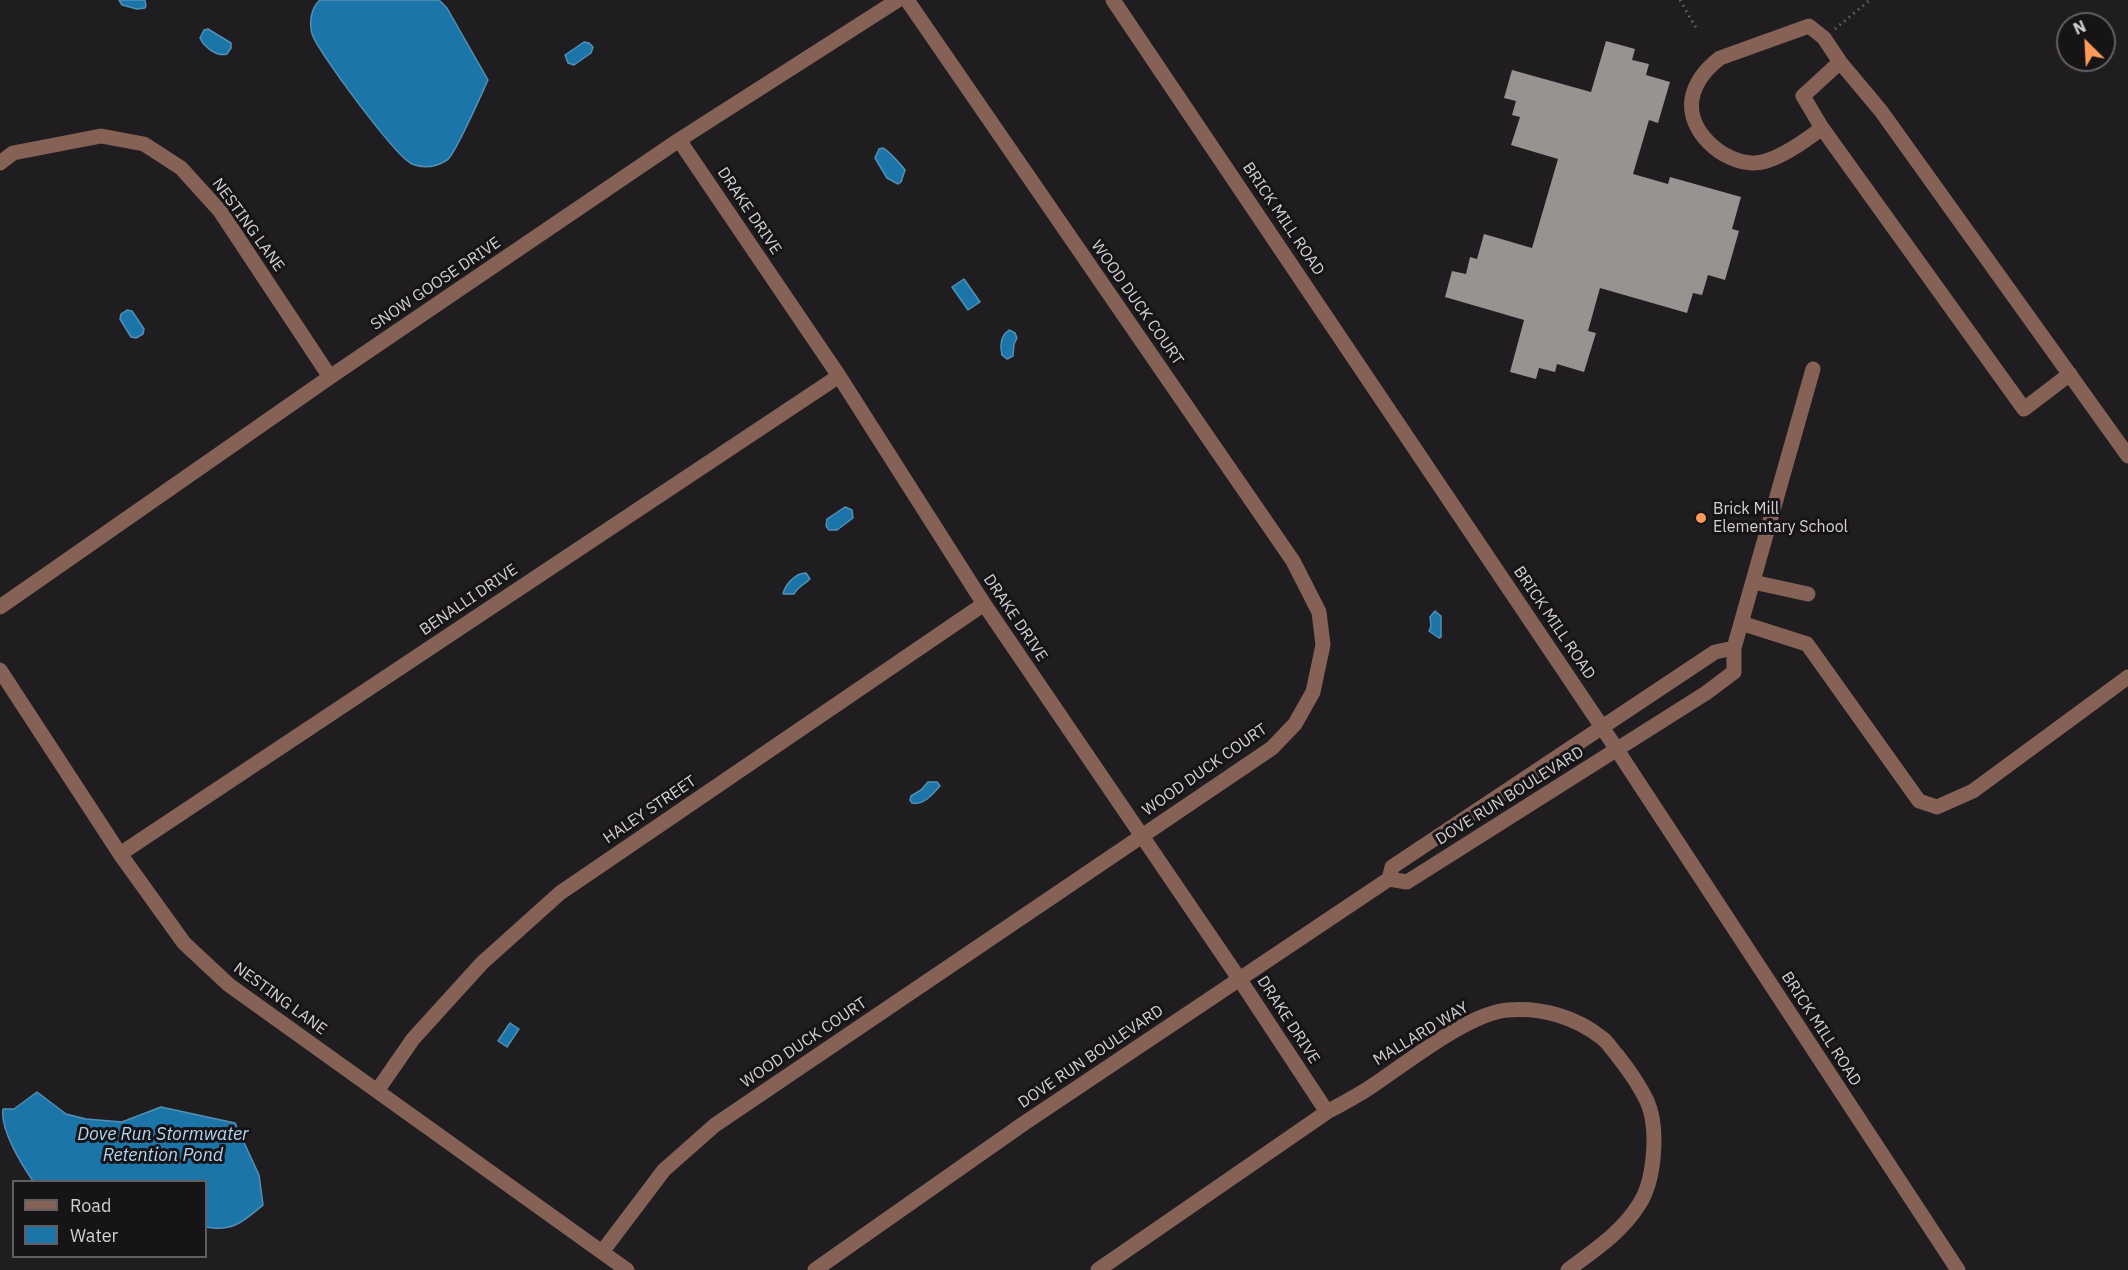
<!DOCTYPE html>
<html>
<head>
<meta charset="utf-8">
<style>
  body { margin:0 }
  #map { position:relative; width:2128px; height:1270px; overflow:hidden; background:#201d20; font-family:"IBM Plex Sans",sans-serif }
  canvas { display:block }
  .legend { position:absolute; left:12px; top:1180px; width:195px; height:78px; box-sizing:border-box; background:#171417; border:2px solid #625f62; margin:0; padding:8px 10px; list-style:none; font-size:18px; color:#d2d0d2 }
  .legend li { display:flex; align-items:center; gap:12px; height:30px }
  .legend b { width:30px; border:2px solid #625f62 }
  .north { position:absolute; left:2056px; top:12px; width:60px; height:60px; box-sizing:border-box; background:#171417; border:2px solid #625f62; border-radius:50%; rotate:336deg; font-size:16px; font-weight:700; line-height:24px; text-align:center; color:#d2d0d2 }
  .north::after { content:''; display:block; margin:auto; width:21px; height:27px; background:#ff9b5a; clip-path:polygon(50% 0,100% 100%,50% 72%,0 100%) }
</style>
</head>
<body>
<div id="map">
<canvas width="2128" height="1270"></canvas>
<ul class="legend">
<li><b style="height:8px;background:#856156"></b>Road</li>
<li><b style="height:16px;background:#1b75a8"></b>Water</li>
</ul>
<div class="north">N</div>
</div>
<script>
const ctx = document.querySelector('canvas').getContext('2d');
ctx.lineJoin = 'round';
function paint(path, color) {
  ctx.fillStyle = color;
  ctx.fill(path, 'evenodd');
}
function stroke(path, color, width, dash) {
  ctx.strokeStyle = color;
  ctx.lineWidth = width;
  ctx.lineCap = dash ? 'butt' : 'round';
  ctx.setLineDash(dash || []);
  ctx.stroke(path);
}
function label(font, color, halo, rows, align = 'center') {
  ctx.font = font + ' "IBM Plex Sans",sans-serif';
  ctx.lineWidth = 6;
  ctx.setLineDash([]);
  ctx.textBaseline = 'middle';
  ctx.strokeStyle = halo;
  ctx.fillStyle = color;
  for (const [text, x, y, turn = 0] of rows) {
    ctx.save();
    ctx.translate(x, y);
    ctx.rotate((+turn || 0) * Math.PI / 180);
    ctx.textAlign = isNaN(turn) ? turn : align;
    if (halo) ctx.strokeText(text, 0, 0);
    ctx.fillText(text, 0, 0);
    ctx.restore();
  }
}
const water = new Path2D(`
  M119,0h26l1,6 -1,2 -8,1 -15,-4z
  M320,0h119l8,8 41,72c-6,13 -33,75 -41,80 -11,7 -23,9 -35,4 -16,-7 -94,-112 -100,-130 -3,-12 -1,-26 8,-34z
  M208,29l23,14v5l-4,6c-10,3 -23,-7 -27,-16l4,-8z
  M584,42l5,1 4,4 -2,6 -17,12 -6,-2 -3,-8z
  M883,148c4,1 19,18 22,22l-4,12 -3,2 -11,-6 -12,-20 4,-9z
  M964,279l16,23 -12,8 -16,-23z
  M127,310l5,1 12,18 -1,5 -7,4 -5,-1 -11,-18 1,-5z
  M1009,330l6,3 2,5 -3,6 -1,12 -6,3 -5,-4c-2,-9 -2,-19 7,-25z
  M845,507l7,3 1,8 -16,12h-8l-3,-4 1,-7z
  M806,573l4,6c-6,6 -12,7 -16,15h-11c2,-9 12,-21 23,-21z
  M1435,611l6,5v21l-2,1 -10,-7 2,-5 -1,-9z
  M928,782h9l3,4c-7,8 -17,20 -28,17l-2,-3 1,-4 10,-6z
  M510,1023l9,6 -12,18 -9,-6z
  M37,1092l29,22 20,5 36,3 39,-15 74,16 24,52 4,30c-20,17 -31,27 -57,22v-45l-173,-1c-11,-16 -33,-51 -30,-72h11z`);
const building = new Path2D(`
  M1606,41l29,8 -3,11 17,4 -3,11 24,7 -12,41 -9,-3 -16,54 35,10 2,-7 71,20 -9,32 7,2 -14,49 -17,-5 -6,20 -9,-2 -6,20 -87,-25 -12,43 8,2 -12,39 -27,-8 -2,8 -16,-4 -3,11 -26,-7 14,-52 -79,-23 7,-26 14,3 4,-17 7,2 7,-25 48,14 26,-89 -47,-14 9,-28 -8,-2 4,-14 -12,-3 8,-28 79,22z`);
const path = new Path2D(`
  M1680,0l16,28
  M1835,29l35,-29`);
const minor = new Path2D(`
  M1113,0l489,727 356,543
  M1840,62l41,49 247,345
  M1822,128c-17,13 -48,36 -70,35 -30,-1 -65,-32 -60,-64 3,-18 15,-31 28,-41l89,-32 15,12 16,24 -37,34 19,32 202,281 46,-35
  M679,140l160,236 145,228 256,376 87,132
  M0,163l13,-10 88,-17 43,8 37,24 39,43 110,166
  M1753,582l55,12
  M0,607l330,-230 349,-237 219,-140
  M1741,623l66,21 112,157 18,6 36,-16 155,-114
  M0,670l120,184 64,89 45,42 398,285
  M120,854l719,-478
  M1389,879l18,3 299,-189 28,-21v-24l79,-279
  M377,1091l36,-52 69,-76 78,-70 424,-289
  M602,1252l62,-82 51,-45 557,-377 23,-24 18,-32 10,-47 -4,-33 -26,-51 -386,-561
  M815,1270l208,-146 366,-245 3,-12 323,-215 19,-4
  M1098,1270l229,-158c13,-7 26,-14 39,-22 36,-23 101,-77 142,-80 33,-3 68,7 94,28 6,4 10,12 15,17 11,14 22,29 30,46 12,27 8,81 -9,105 -17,27 -45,45 -70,64`);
const markers = [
  [1701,518,6,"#ff9b5a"]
];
const streetNames = [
  ["DRAKE DRIVE",749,211,56],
  ["BRICK MILL ROAD",1283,219,56],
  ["NESTING LANE",248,225,54],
  ["SNOW GOOSE DRIVE",436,284,-34],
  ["WOOD DUCK COURT",1137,303,55],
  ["BENALLI DRIVE",469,600,-34],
  ["DRAKE DRIVE",1015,618,56],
  ["BRICK MILL ROAD",1554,623,56],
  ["WOOD DUCK COURT",1205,770,-35],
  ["DOVE RUN BOULEVARD",1510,796,-32],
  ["HALEY STREET",650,810,-34],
  ["NESTING LANE",280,999,36],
  ["DRAKE DRIVE",1288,1020,57],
  ["BRICK MILL ROAD",1821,1029,57],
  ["MALLARD WAY",1421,1034,-31],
  ["WOOD DUCK COURT",804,1043,-34],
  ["DOVE RUN BOULEVARD",1091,1057,-34]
];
const poiNames = [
  ["Brick Mill",1713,509],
  ["Elementary School",1713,527]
];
const waterNames = [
  ["Dove Run Stormwater",163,1135],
  ["Retention Pond",163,1156]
];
paint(water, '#1b75a8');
stroke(water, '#5290b5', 1.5);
paint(building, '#989390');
stroke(path, '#666366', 3, [1.5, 4.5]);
stroke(minor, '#856156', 15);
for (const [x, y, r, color] of markers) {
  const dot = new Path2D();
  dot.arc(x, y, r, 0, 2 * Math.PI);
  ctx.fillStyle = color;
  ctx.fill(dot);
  stroke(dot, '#171417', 2);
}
label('16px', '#d2d0d2', '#171417', streetNames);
label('16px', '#d2d0d2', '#171417', poiNames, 'left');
label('italic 18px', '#afd6f3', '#171417', waterNames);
</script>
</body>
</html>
